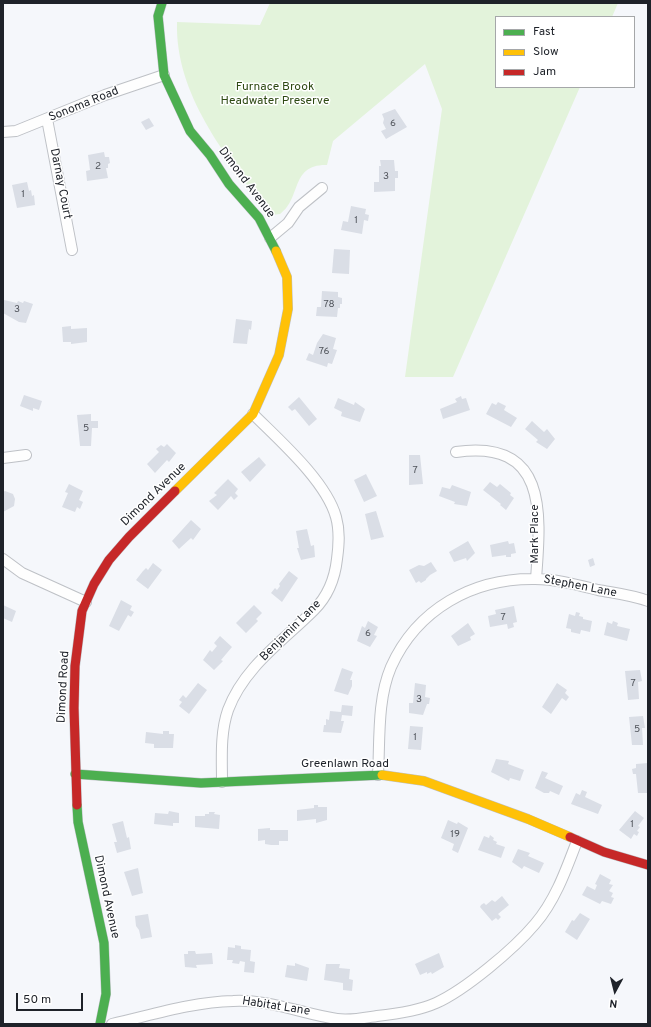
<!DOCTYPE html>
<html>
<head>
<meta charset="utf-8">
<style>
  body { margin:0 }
  #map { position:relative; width:651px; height:1027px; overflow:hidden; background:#f5f7fb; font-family:Overpass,sans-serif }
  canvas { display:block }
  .frame { position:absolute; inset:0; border:4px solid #1e2229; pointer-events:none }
  .legend { position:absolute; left:495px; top:16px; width:140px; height:72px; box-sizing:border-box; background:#fff; border:1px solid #a5a7a9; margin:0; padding:5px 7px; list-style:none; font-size:12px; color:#1e2229 }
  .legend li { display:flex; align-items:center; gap:8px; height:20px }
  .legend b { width:20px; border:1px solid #a5a7a9 }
  .north { position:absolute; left:595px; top:971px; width:40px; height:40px; -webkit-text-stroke:3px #fff; paint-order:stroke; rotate:187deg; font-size:11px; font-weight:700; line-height:16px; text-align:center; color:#1e2229 }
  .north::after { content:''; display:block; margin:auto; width:14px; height:18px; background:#1e2229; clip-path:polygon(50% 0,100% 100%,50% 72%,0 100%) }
  .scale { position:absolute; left:16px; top:993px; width:67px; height:18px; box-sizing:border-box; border:2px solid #1e2229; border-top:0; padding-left:5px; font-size:12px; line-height:14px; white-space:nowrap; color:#1e2229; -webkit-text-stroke:3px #fff; paint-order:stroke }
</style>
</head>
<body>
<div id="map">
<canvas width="651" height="1027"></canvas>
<div class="frame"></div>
<ul class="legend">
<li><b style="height:5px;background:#4caf50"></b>Fast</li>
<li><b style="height:5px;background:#ffc107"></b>Slow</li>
<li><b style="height:5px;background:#c62828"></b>Jam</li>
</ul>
<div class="north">N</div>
<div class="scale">50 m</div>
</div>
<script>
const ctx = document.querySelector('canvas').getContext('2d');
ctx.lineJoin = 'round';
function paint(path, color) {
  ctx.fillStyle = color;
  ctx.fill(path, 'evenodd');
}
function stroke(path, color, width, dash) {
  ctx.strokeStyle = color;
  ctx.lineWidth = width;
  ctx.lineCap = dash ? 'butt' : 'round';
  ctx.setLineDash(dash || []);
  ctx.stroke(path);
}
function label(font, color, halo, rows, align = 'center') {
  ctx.font = font + ' Overpass,sans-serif';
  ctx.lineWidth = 3;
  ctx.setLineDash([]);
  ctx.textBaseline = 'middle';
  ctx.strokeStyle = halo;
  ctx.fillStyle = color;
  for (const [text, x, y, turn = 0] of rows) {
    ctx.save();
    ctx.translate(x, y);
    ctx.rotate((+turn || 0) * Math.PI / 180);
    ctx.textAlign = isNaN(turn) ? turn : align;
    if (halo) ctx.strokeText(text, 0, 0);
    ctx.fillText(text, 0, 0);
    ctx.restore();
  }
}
const green = new Path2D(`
  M270,3h348l-6,14h-116v70h84l-127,290h-48l37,-268 -17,-45 -92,77 -6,24c-37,-1 -25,33 -47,49l-8,1 -5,-3c-41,-57 -92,-117 -90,-190l83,3z`);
const building = new Path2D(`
  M395,109l12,18 -21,12 -5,-8 5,-2 -3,-6 1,-4 -2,-5z
  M149,118l5,8 -8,4 -5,-8z
  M104,152l1,5h4l1,6 -2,1v4h-2l2,10 -21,3 -1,-10 4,-1 -2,-15z
  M380,160h14l1,11h3v7h-3v13l-21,1v-10h5v-16h2z
  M27,182l2,9 2,-1 1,6 2,-1 1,10 -18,3 -5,-23z
  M351,206l15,3 -1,5 4,1 -1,6 -4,-1 -2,14 -21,-4 2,-9 5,1z
  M334,249l16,1 -1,24 -17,-1z
  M322,291l16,1v5l4,1v6h-2v4h-2l-1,9 -21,-1 1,-9h4z
  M4,300l13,3 1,-2 5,2 1,-2 9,3 -7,19 -7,-1 -16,-9z
  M236,319l16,2 -1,9 -2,-1 -2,15 -14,-1z
  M71,326v3l16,-1v14l-16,2v-2h-8l-1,-15z
  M323,334l13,4 -3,11 4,1 -5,14 -4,-1 -1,4 -21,-7 3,-7 4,2 4,-12z
  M24,395l18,6 -3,9 -6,-2v3l-13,-5z
  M461,396l1,3 4,-1 4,12 -27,9 -3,-10 17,-7 -2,-3z
  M299,397l18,22 -8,7 -14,-17 -3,2 -4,-4z
  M338,398l16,7 1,-3 10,7 -5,13 -19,-6 1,-4 -8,-4z
  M498,402l8,4 -2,4 13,8 -6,9 -25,-13 6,-11 4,2z
  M91,414v7h7v7h-6l-1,18h-11l-3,-31z
  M532,421l12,11 3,-3 8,10 -8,10 -11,-7 2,-2 -13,-11z
  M167,444l9,9 -7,9 -2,-2 -12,13 -8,-9 12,-12 -3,-3 5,-4 3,2z
  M409,455h11l3,29 -14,1z
  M259,457l7,8 -16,17 -9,-10z
  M366,474l11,22 -13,6 -10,-22z
  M228,479l10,10 -3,4 3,3 -4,4 -3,-4 -13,14 -9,-9 8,-6 -3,-2z
  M490,482l7,5 3,-3 11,9 -1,2 4,3 -8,12 -6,-5 1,-1 -18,-14z
  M69,484l14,7 -4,9 4,2 -3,7 -3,-2 -2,5 -13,-5 6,-14 -3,-1z
  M452,485l19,7 -4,14 -13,-2 1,-2 -16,-6 3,-9 8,2z
  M5,491l8,3 2,5 -1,7 -11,6v-20z
  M376,511l8,26 -13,3 -6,-26z
  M191,520l10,9 -8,11 -2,-2 -12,11 -7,-8z
  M307,529l4,17 3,-1 1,12 -14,3 -4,-12h2l-3,-17z
  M468,541l7,12 -8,8 -1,-3 -12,4 -5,-10z
  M508,541l1,3 5,-1 2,10 -5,1v3h-5v-2l-14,2 -2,-12z
  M593,558l2,7 -5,2 -2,-7z
  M431,562l6,9 -7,4 -4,4v1l-5,3 -2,-2 -3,2 -7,-13 10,-5 5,1z
  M153,563l9,7 -14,19 -12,-9 7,-9 3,-3 2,2z
  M289,571l9,7 -16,24 -11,-9 4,-5 2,2 3,-4 -1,-2z
  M121,600l11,6 -2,4 4,2 -3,5 -3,-2 -9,16 -10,-5z
  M3,605l13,6 -4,11 -9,-4z
  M254,605l8,8 -6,6 2,2 -12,12 -10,-10z
  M514,606l3,16 -4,1 1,4 -6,2 -1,-5 -17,3 -2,-11 8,-2 -1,-4z
  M576,612l4,1 -1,3 4,1v2l9,2 -2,11 -9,-2 -1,4 -9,-2v-3l-5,-1 3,-14 6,2z
  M368,621l10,6 -4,8 3,1 -7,11 -13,-6 5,-15 3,2z
  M613,621l5,2 -1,3 13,3 -3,12 -23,-6 3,-13 5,2z
  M468,623l7,11 -5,3 1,3 -13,6 -7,-10z
  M220,636l12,11 -11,13 2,1 -9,9 -11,-10 7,-10 2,2 5,-6 -3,-3z
  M342,668l11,4 -3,8h2v6l-4,9 -14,-4z
  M640,670l2,11 -4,1 1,17 -11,1 -3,-29z
  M198,683l9,7 -18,24 -10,-8 3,-4 -3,-2 4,-5 3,3z
  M415,683l11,2 -1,12 5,1 -1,6h-2l-4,11 -14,-2v-10h4z
  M557,683l10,7 -2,3 4,4 -3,4 -4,-3 -11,16 -9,-7z
  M342,705l11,1 -1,10 -10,-1 -1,6h3l-3,12 -18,-1 1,-7h2v-6l3,1 1,-9 11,1z
  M643,716l2,12h-3l1,17h-11l-3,-28z
  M410,726l13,1 -2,23 -13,-1z
  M163,731h6v3h5l-1,14h-19v-4l-9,-1 1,-11 17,2z
  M496,759l13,2 -1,3 16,6 -4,11 -10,-3 -1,3 -18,-9z
  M648,763v30h-10l-2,-19h-3l-1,-5 4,-1v-4z
  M542,771l6,2 -3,5 18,8 -4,9 -9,-4 -1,2h-5l-9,-5z
  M582,790l5,2 -2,5 17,8 -4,9 -27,-10 5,-11 4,2z
  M314,805h4v2h9v13l-11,3v-4l-19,2v-11l17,-2z
  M169,811l10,2v10h-6v3l-19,-2 1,-11 13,1z
  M635,811l9,7 -6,8 2,1 -3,4 2,1 -2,4 -3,-2 -3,5 -12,-9z
  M209,812h6l-1,2 6,1 -1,14 -24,-2v-11h10v-2h4z
  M448,820l9,4 1,-2 10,6 -10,25 -6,-3 2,-6 -13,-6z
  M123,821l4,17 2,-1 2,12 -14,4 -3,-11h3l-5,-18z
  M270,828v2h18v11h-9v4h-8l-6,-1v-4l-7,1v-12z
  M490,835l4,3 -1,2 4,2 -1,2 9,3 -4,11 -23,-8 6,-14 5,2z
  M518,849l12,4 -2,3 16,7 -5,10 -15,-7 -2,3 -10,-7z
  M138,868l5,25 -11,3 -8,-24z
  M600,874l11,6 -2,4 4,1 -4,6 4,2 -2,4 3,1 -3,6 -9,-3 -2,3 -18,-9 5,-9 8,4 2,-5 -2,-1z
  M502,896l7,9 -11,9 3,3 -3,3 -2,-2 -4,3 -12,-14 1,-2 3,-2 2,2 6,-5 3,2z
  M580,913l10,6 -13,21 -12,-8 7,-12 2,1z
  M148,914l4,23 -11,2 -2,-9 -3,-4 -1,-10z
  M235,945l6,1v3l10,1 -1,11 5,1 -1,11 -10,-1 1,-10 -5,-1 -1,3 -7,-1 1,-3h-6l1,-13 7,1z
  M188,951h7l1,3 16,-1 1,11 -17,1 1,3 -12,-1 -1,-13h4z
  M439,953l5,14 -12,7 -1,-2 -4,2v-2l-7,3 -5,-11z
  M295,963l14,5 -2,13 -22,-4 2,-12 8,1z
  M326,964h14l-1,4 11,1 -1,10 4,1 -1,11 -9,-1v-7l-19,-3z`);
const street = new Path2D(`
  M47,119l25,131
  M3,132l13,-1 89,-36 59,-20
  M270,238l18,-15 11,-16 23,-19
  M456,452c92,-13 85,61 80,127
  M3,458l23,-3
  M3,559l19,14 64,29
  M378,775c2,-35 -1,-75 13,-108 26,-58 82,-89 144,-88 21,0 43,6 63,11 16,3 34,5 50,11
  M222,782c0,-23 -2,-49 6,-72 16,-43 55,-69 86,-100 14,-14 21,-33 23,-51 2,-15 3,-28 -1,-42 -10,-36 -57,-77 -83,-103
  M112,1024c40,-9 80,-22 121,-23 36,-2 70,13 104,18 13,2 27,-1 40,-3 19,-2 41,-5 59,-13 29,-13 78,-54 99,-79 20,-23 31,-54 42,-83`);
const fast = new Path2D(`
  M162,3l-4,13 6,59 26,56 20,24 19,29 30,34 17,33
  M75,774l126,9 181,-8
  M77,805l1,17 26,121 2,51 -6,30`);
const slow = new Path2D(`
  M175,491l78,-77 26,-59 9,-46 -1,-32 -11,-26
  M382,775l42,6 104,38 42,18`);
const jam = new Path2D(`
  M77,805l-3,-97 1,-42 7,-55 12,-27 15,-24 20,-23 46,-46
  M570,837l34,15 44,13`);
const numberNames = [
  ["6",393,124],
  ["2",98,167],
  ["3",386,177],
  ["1",23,195],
  ["1",356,221],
  ["78",329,305],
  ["3",17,310],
  ["76",324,352],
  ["5",86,429],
  ["7",415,471],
  ["7",503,618],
  ["6",368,634],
  ["7",633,684],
  ["3",419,700],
  ["5",637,730],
  ["1",415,738],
  ["1",632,825],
  ["19",455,835]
];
const parkNames = [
  ["Furnace Brook",275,88],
  ["Headwater Preserve",275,102]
];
const streetNames = [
  ["Sonoma Road",84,105,-22],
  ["Dimond Avenue",246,183,53],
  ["Darnay Court",60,184,79],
  ["Dimond Avenue",154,495,-44],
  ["Mark Place",536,534,-90],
  ["Stephen Lane",580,587,11],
  ["Benjamin Lane",291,631,-45],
  ["Dimond Road",64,687,-87],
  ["Greenlawn Road",345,765],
  ["Dimond Avenue",106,897,78],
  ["Habitat Lane",276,1007,9]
];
paint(green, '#e3f3db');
paint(building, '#dadee6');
stroke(street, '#bec1c6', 12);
stroke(fast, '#bec1c6', 10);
stroke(slow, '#bec1c6', 10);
stroke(jam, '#bec1c6', 10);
stroke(street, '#fefefe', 10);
stroke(fast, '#4caf50', 9);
stroke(slow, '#ffc107', 9);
stroke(jam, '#c62828', 9);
label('10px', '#50545b', null, numberNames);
label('12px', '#2e4913', '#fff', parkNames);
label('12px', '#1e2229', '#fff', streetNames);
</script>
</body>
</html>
